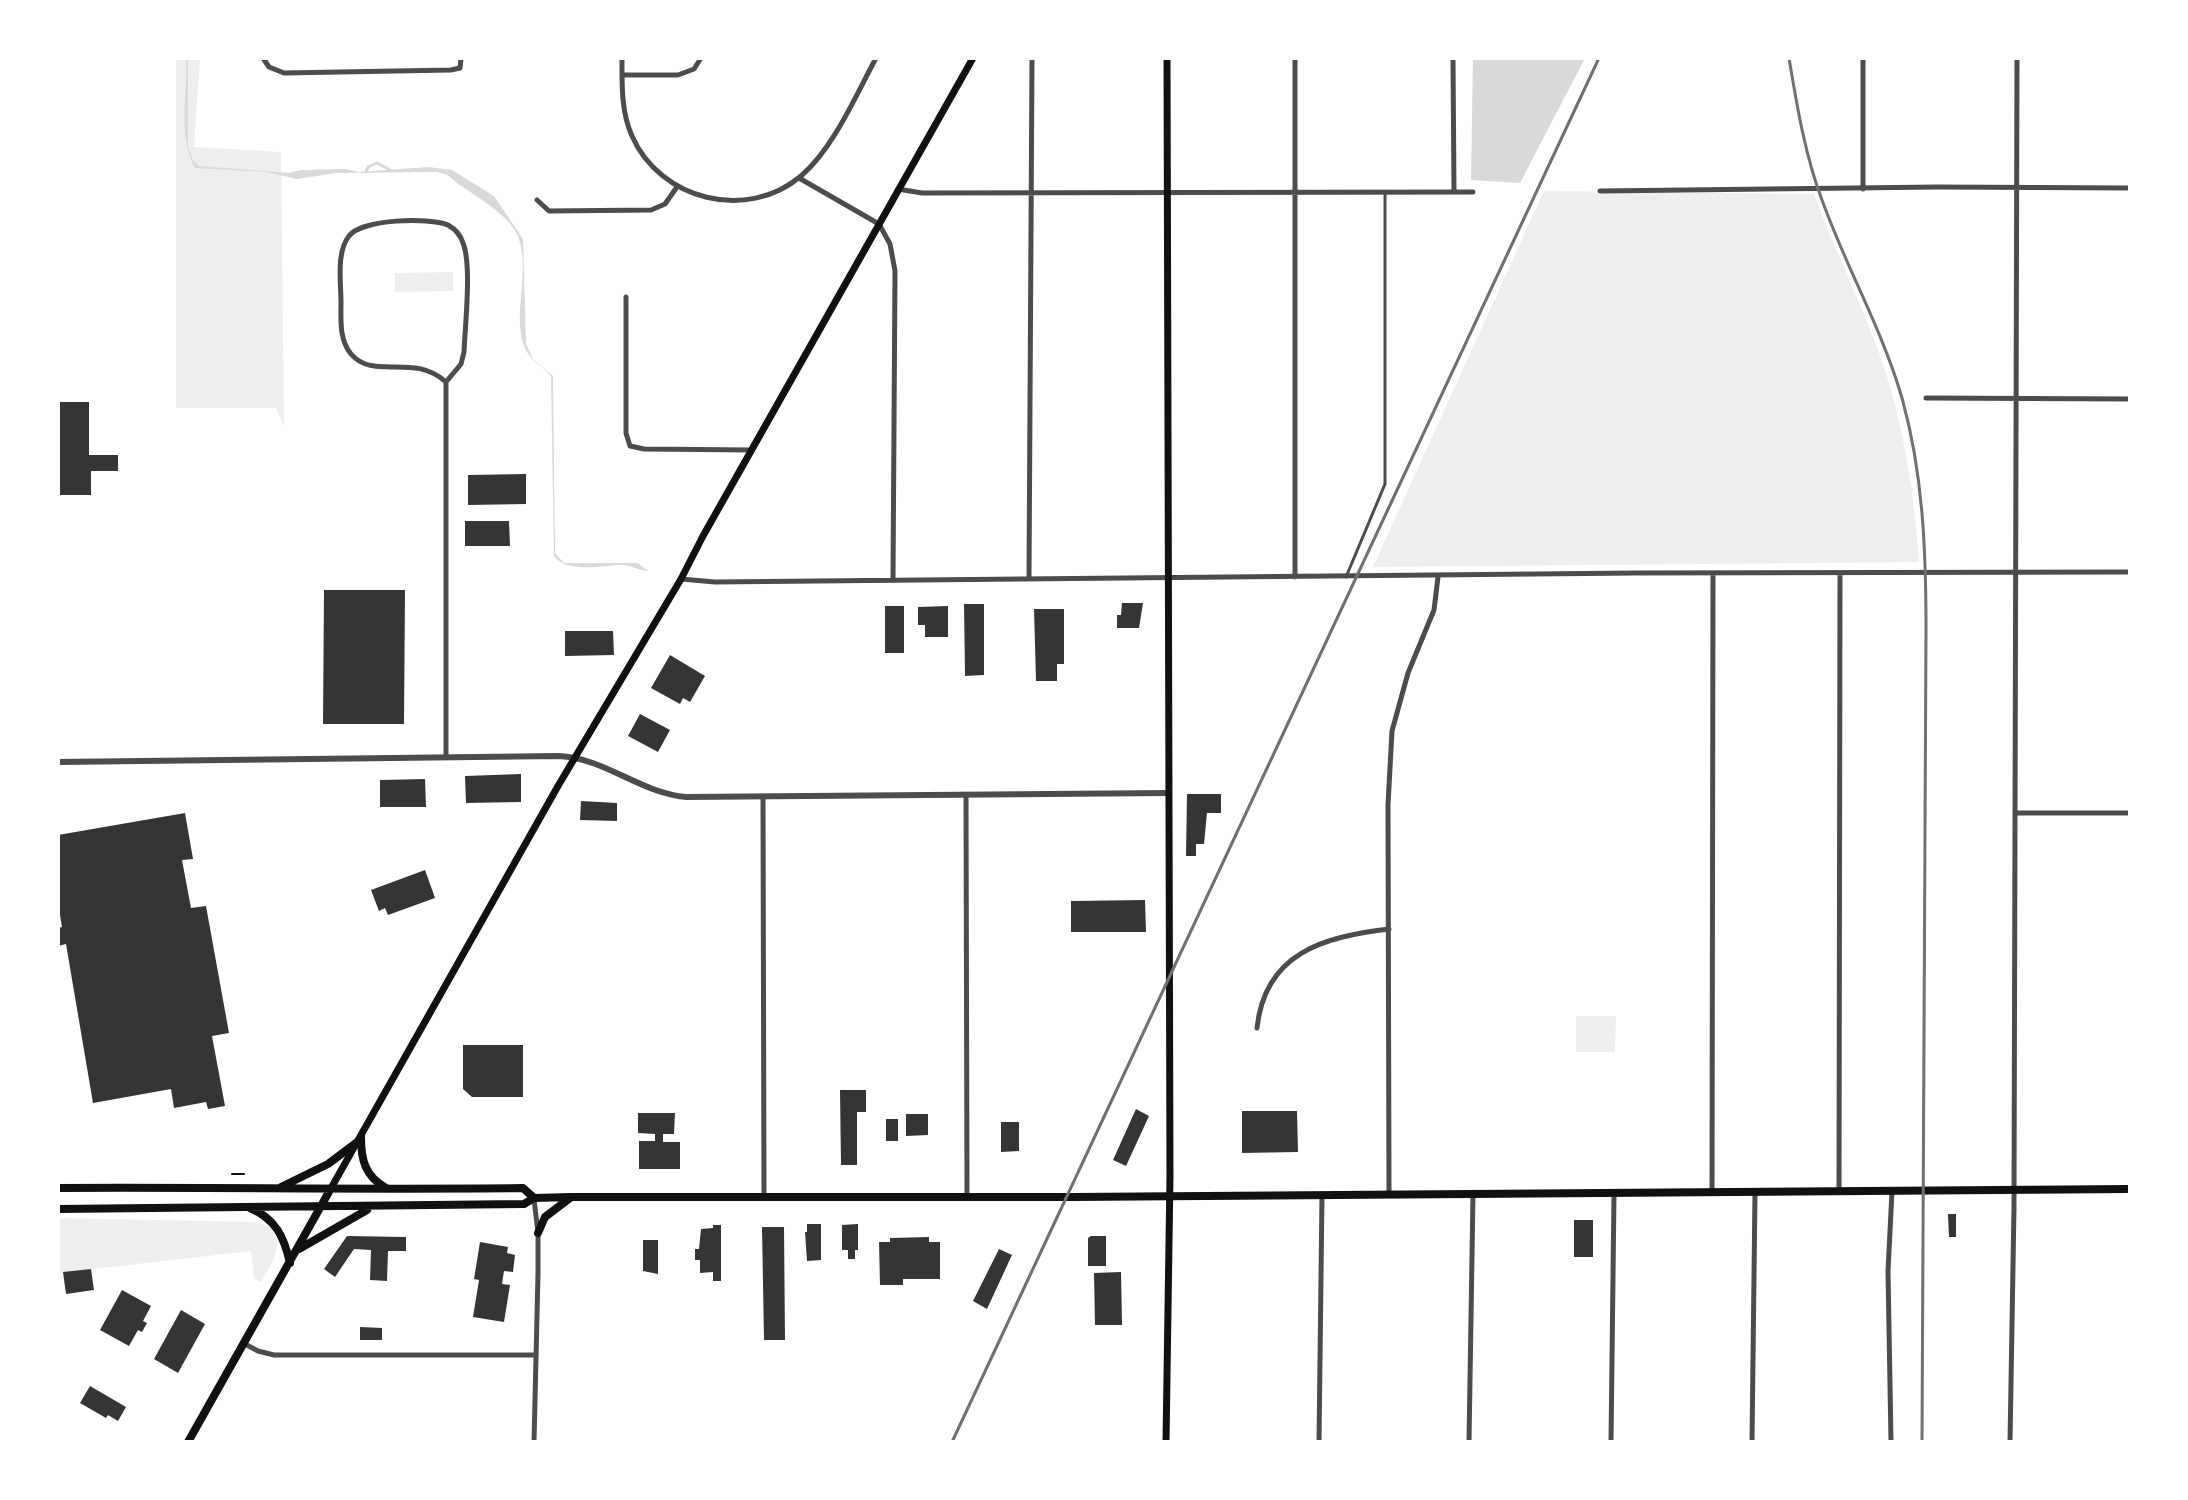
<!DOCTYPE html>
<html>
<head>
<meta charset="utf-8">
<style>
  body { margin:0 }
  #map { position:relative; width:2188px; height:1500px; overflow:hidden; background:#fff; font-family:Lato,sans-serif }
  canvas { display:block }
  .frame { position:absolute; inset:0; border:60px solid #fff; pointer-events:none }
</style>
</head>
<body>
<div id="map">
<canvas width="2188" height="1500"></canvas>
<div class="frame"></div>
</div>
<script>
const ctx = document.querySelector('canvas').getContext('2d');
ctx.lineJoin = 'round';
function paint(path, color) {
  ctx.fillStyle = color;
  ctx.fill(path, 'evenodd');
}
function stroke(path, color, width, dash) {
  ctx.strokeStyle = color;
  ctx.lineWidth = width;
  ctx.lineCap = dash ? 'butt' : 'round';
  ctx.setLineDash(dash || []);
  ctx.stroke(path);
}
const green = new Path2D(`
  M176,58h24l-6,89 87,5 3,274 -8,-18h-100z
  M1544,191l270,3c20,55 47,108 67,164 23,67 33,134 38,204l-546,5z
  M453,272v19l-58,1v-19z
  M1576,1016h40l-1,36h-39z
  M58,1218l198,4 14,5 8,14 -4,18 -13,23 -7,-3 -3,-28 -193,22z`);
const water = new Path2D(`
  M186,58h2v90l5,12 6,6 90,7 12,-3 44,-1 14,3 69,-5 24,3 42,26 29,43 3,105 7,15 20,17 2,177 9,10h74l10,8c-10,0 -15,-6 -25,-6 -19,0 -56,9 -69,-9l-3,-179c-10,-15 -23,-14 -29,-38 -8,-32 11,-81 -8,-110 -16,-23 -46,-36 -67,-54l-10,-3 -101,1 -39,6 -31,-7 -71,-4c-18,-32 -7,-75 -9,-110z
  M1473,58h112l-65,125 -49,-3z`);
const stream = new Path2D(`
  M366,172l2,-5 9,-4 15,8`);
const building = new Path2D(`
  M58,402h31v53h29v16h-27v24h-33z
  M526,474v30l-58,1v-30z
  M465,521h44l1,25h-45z
  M324,590h81l-1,134h-81z
  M1122,603h21l-4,25h-22v-13h4z
  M964,604h20v71l-19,1z
  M885,606h19v47h-19z
  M948,606v31h-23v-12h-7v-18z
  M1034,609h30v55h-7v17h-21z
  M565,631h48l1,24 -49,1z
  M670,655l35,21 -15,26 -7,-4 -3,6 -29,-16z
  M640,714l30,16 -12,22 -30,-16z
  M521,774v28l-55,1 -1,-27z
  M425,779l1,28h-46v-27z
  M1187,794h34v19h-14l-3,31h-8v12h-10z
  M581,801l36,2v18l-37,-1z
  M185,813l8,46 -11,1 9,48 15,-2 23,127 -17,3 13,70 -17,3 -2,-7 -32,6 -3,-19 -78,14 -27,-159 -8,2v-18l4,-1 -4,-24v-68z
  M425,870l10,28 -47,17 -3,-7 -6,3 -8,-21z
  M1145,900l1,32h-75v-31z
  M463,1045h60v52h-51l-9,-8z
  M840,1090h26v22h-9v53h-16z
  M1136,1109l13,7 -23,50 -13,-6z
  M1242,1111h55l1,41 -56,1z
  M638,1113h37l-1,21h-11v8h17v27h-41v-28h16v-7l-17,-1z
  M906,1114h22v21l-22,1z
  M886,1119h12v22h-12z
  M1001,1122h18v29l-18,1z
  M1948,1214h8v23h-7z
  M1574,1220h19v37h-19z
  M807,1224h14v36l-14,1 -2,-29h2z
  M858,1224v26h-3v9h-7v-9h-6v-25z
  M713,1225h8v56h-8v-9l-13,1v-13h-5v-11h4l2,-20 12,-1z
  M762,1227h22l1,113h-21z
  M347,1236l59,1v14h-18l-1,30 -17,-1 1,-30 -17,-1 -19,28 -11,-8z
  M1091,1236h15v30h-18v-28z
  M929,1237v5h11v37h-37v6h-23l-1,-43h11v-4z
  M643,1240h15v34l-15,-3z
  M480,1242l28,5 -1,6 8,2 -2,17 -9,-1 -2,13 8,1 -6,37 -31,-5 6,-37 -5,-1z
  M999,1249l13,6 -25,54 -14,-8z
  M91,1269l3,21 -28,4 -3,-22z
  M1121,1272l1,53h-27l-1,-52z
  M122,1290l29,16 -8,15 4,2 -5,9 -4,-2 -9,16 -29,-16z
  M181,1310l24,14 -27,49 -24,-14z
  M360,1327l22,1v12h-22z
  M90,1386l36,21 -8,14 -10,-6 -2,3 -26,-15z`);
const path = new Path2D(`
  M232,1174h12`);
const service = new Path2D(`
  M1346,577l39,-93v-292`);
const minor = new Path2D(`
  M263,58l6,9 15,6 167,-3 9,-2 1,-10
  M622,58c0,26 -1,54 10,78 28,64 115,86 169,40 32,-27 55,-81 75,-118
  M1295,58v519
  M1453,58l1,134
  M1863,58v131
  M622,75h56l16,-6 7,-11
  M799,178l80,46 11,20 5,27 -2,309
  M898,189l24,4 551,-1
  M1600,191l338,-4 192,1
  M537,200l12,11 102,-1 14,-6 12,-17
  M626,297v136l4,13 14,3 107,1
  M446,382c-33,-30 -72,-1 -95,-28 -12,-14 -10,-35 -10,-52 0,-19 -5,-50 8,-66 12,-17 80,-19 99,-11 7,4 13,11 15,18 9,22 2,83 1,109l-3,12 -15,18v374
  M1926,398l204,1
  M1029,578l3,-520
  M681,579l34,3 921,-9 494,-1
  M966,795l1,402
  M763,797l1,400
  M2015,813h115
  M1257,1028c8,-75 66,-91 132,-99
  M1839,1191l1,-617
  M1712,1192l1,-619
  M1389,1195l-1,-390 4,-74 16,-58 26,-63 4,-33
  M245,1344l13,7 16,4h262
  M534,1442l4,-168v-41l-4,-34
  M1319,1442l3,-247
  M1469,1442l4,-248
  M1611,1442l3,-248
  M1752,1442l3,-249
  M1891,1442l-3,-171 4,-80
  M2010,1442l4,-235 3,-1149`);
const tertiary = new Path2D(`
  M58,762l501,-6c46,2 81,37 127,41l483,-4`);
const secondary = new Path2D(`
  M330,1190l228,-404 123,-207 22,-43 270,-478
  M1166,1442l4,-266 -3,-1118`);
const primary = new Path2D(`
  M361,1137c0,23 4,39 25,51
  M281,1187l47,-23 28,-21
  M58,1188c155,-1 310,2 465,0l11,10
  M250,1208c26,11 34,29 40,55
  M58,1209l466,-5 10,-6 37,-1h502l1057,-8
  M538,1233l7,-16 25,-19
  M299,1249l68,-39
  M188,1442l142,-252`);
const rail = new Path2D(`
  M1789,58c8,48 16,97 33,142 24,67 60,129 80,198 21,75 24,152 24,230l-4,814
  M952,1442l647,-1384`);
paint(green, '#eee');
paint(water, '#d9d9d9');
stroke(stream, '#d9d9d9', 3);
paint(building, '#353535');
stroke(path, '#111', 2);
stroke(service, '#4c4c4c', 3);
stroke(minor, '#4c4c4c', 5);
stroke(tertiary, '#4c4c4c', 6);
stroke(secondary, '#111', 7);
stroke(primary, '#111', 8);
stroke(rail, '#707070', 3);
</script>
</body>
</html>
